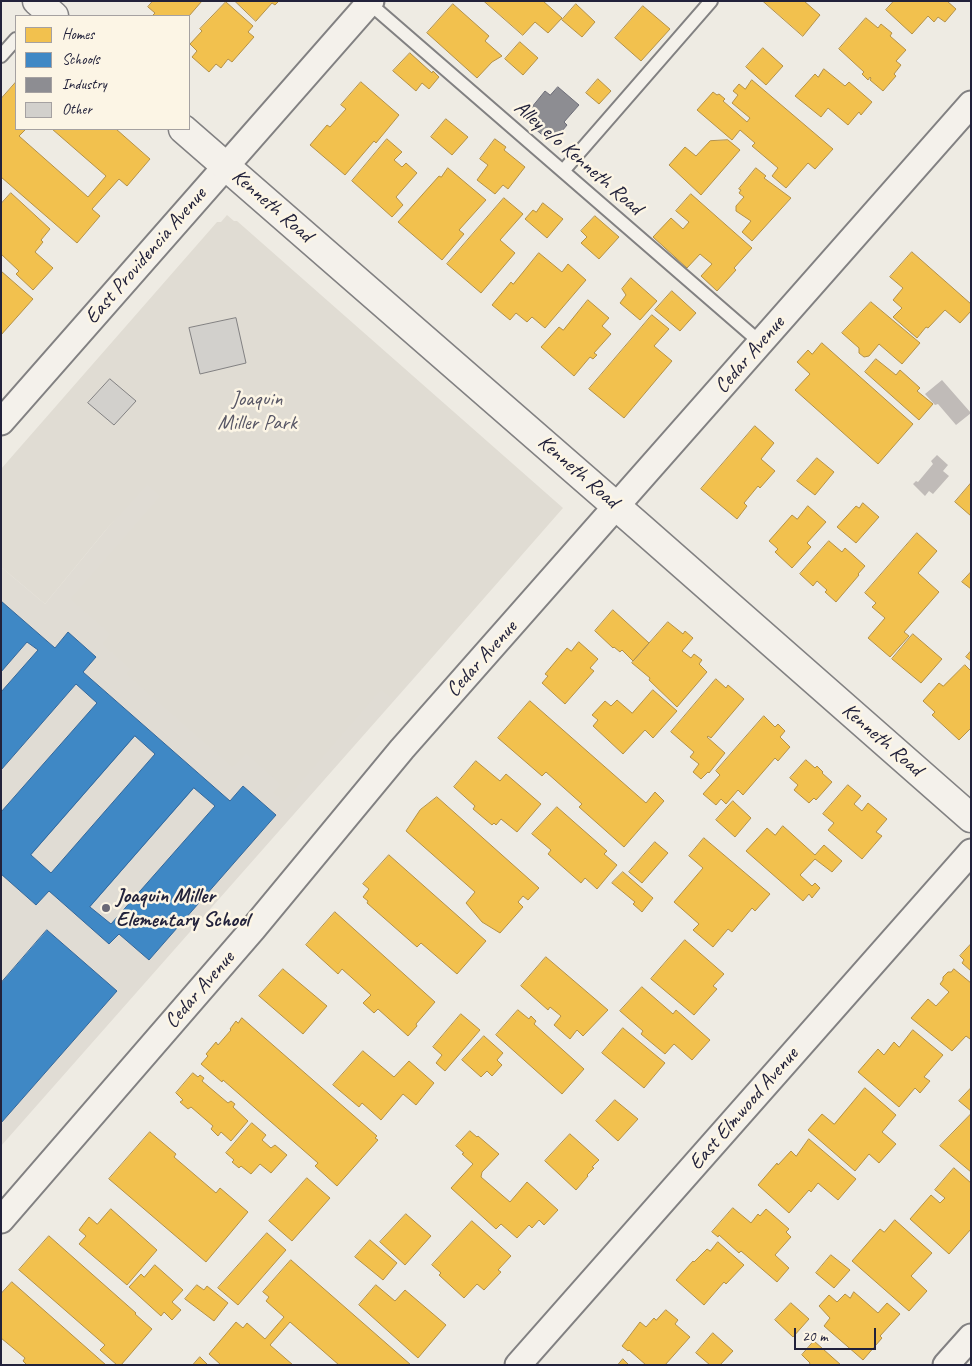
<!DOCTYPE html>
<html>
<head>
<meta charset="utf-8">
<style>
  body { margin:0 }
  #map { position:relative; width:972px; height:1366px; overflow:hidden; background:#eeebe3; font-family:Caveat,sans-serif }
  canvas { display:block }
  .frame { position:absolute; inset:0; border:2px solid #22223b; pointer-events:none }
  .legend { position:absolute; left:15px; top:15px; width:175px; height:115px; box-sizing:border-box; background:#fcf5e5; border:1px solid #a5a1a1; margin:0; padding:6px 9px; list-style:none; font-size:15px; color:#22223b }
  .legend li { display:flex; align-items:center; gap:10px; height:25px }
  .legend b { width:25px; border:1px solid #a5a1a1 }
  .scale { position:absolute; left:794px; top:1328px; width:82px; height:22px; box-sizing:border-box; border:2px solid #22223b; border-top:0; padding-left:6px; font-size:15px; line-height:18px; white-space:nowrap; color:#22223b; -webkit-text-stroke:4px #fcf5e5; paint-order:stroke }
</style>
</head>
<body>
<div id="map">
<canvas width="972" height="1366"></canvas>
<div class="frame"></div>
<ul class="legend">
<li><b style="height:14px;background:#f2c14e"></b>Homes</li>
<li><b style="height:14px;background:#3f88c5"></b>Schools</li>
<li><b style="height:14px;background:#8d8d92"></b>Industry</li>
<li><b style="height:14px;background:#d2d0cc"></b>Other</li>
</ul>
<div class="scale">20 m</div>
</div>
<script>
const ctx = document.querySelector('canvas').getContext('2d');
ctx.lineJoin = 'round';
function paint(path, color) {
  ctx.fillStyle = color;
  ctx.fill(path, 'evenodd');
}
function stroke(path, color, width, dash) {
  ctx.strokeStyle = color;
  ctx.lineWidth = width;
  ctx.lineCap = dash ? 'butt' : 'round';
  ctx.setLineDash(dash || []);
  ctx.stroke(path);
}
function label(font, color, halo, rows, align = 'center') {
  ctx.font = font + ' Caveat,sans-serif';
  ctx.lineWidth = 5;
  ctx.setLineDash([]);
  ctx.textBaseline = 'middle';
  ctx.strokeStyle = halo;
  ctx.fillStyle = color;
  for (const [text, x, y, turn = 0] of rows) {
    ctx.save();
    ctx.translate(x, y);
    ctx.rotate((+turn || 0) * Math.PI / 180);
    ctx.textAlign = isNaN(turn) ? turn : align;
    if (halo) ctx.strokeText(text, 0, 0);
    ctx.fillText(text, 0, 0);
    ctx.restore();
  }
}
const built = new Path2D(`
  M147,480l267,181 8,8 -421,477v-579l44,37z`);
const green = new Path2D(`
  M227,215l7,6h3l326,287 -141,161 -2,-1 -27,31 -12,-10 -97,112 -11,-9 8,-8 -35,-31 -13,14 -106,-93 4,-5 -28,-25 8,-10 -40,-35 90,-103 -14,-12 -42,47 -60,73 -44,-37v-98l216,-247h4z`);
const water = new Path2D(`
  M942,380l29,33 -15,12 -18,-21 -3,1 -10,-11z
  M937,455l11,10 -5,6 6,5 -16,18 -4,-3 -4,5 -12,-12 3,-3 2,1 15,-18 -2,-3z`);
const homes = new Path2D(`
  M153,1h49l-13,15h-37l3,-3 -7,-6z
  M235,1h44l-4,4 -3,-2 -16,18z
  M484,1h59l19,17 -14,15 -13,-11 -12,13z
  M763,1h41l16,14 -17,21z
  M894,1h53l9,8 -11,13 -7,-5 -4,5 -6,-6 -16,18 -26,-24z
  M226,2l27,24 -5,6 6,5 -22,25 -4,-3 -7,9 -5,-4 -7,8 -17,-15 5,-6 -7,-7 12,-13 -2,-2z
  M453,4l36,32 -4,5 17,15 -10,6 -15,16 -50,-45z
  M576,4l19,18 -13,15 -20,-17z
  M643,6l27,23 -29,32 -26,-23z
  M866,18l12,10 3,-4 11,9 -2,3 16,14 -10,11 5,4 -7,9 2,2 -13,15 -13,-11 1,-2 -1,-1 -2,3 -6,-6 2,-2 -25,-23z
  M520,42l18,16 -15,17 -18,-16z
  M763,48l20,18 -17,19 -20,-18z
  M410,53l22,20 1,-2 6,6 -10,12 -7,-6 -6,8 -23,-20z
  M824,69l21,17 4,-4 23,20 -11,13 -2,-3 -11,13 -20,-17 -7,9 -26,-21 20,-22 3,3z
  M598,79l13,12 -12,13 -13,-11z
  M752,80l81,69 -18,20 -7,-6 -22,25 -14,-12 6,-8 -26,-22 3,-3 -15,-13 -8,10 -35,-30 16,-18 4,3 2,-1 6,5 -2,2 24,21 3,-4 -18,-15 6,-8 -5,-4 6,-7 6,5z
  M16,82v47h10l-7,7 69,61 18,-21 -54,-47h64l34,30 -23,27 -8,-7 -27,30 8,7 -23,27 -76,-66v-78z
  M361,82l38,33 -23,28 -2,-2 -29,34 -35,-30 17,-20 3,2 16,-18 -5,-4z
  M446,119l22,18 -16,18 -21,-18z
  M387,139l15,13 -8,8 8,7 4,-4 11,10 -21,24 7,8 -11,12 -40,-36z
  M495,139l11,8 -2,3 21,17 -17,22 -5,-4 -8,9 -18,-14 11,-15 -8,-6z
  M728,140l12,10 -39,45 -32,-30 16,-18 11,9 14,-15z
  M448,168l38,32 -27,30 5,4 -22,26 -44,-38 41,-46 2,1z
  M756,168l10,8 -2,2 27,20 -39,43 -10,-9 9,-11 -15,-10v-5l8,-9 -5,-4 2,-3 -2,-1z
  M11,193l39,36 -9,11 2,2 -8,10 18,16 -20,22 -17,-16 3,-3 -18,-17v-50z
  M691,194l61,54 -18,20 2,2 -19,21 -16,-15 11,-12 -12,-10 -13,14 -34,-31 18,-19 12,11 6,-7 -13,-11z
  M504,198l19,16 -23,26 15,13 -34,40 -34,-29z
  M543,203l20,16 -16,19 -22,-19 8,-9 3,2z
  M595,216l24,21 -20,22 -18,-16 6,-6 -6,-6z
  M912,252l59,52v7l-11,12 -15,-13 -17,18 -2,-1 -9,11 -24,-21 9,-9 -9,-8 10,-12 -13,-11z
  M539,253l23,19 6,-8 18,16 -41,48 -13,-11 -5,5 -11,-9 -6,7 -18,-15 19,-23 2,2z
  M1,271l32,28 -32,36z
  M631,278l26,23 -17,19 -20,-17 6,-8 -4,-6z
  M672,291l24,22 -16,18 -25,-21z
  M588,300l21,18 -7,8 9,8 -17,19 3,2 -4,4 -3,-2 -16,19 -33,-29 18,-20 4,3z
  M871,302l49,41 -18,21 -23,-20 -10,12 -5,1 -5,-4v-5l-17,-15z
  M652,315l17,14 -15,17 18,15 -48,57 -35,-29z
  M822,343l91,81 -35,40 -83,-74 15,-16 -13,-12 11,-12 4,4z
  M876,359l20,16 4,-5 20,18 -3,3 16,13 -14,16 -54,-48z
  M755,426l19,17 -13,16 14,12 -15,17 -2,-2 -14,17 3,3 -10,13 -36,-30z
  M817,458l17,14 -19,23 -18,-14z
  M971,483v33l-16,-14z
  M863,503l16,14 -23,26 -19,-16 19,-21 3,2z
  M808,506l18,16 -19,21 4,4 -19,21 -17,-16 3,-3 -9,-8 23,-26 5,4z
  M917,533l20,18 -19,22 21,19 -35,40 5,4 -19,21 -22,-19 17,-20 -13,-11 4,-4 -11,-10z
  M829,541l13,11 3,-4 20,18 -7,8 1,1 -23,27 -11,-10 2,-2 -10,-9 -4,5 -13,-12z
  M971,572v17l-9,-7z
  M613,610l36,33 -16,18 -11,-11 -2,2 -6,-5 -1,1 -18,-17z
  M668,622l15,12 2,-3 8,7 -11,13 9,7 3,-4 8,6 -3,4 8,8 -30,35 -28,-27 1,-2 -18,-15z
  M913,634l29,25 -21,24 -29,-24z
  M579,642l19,17 -8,9 4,3 -29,33 -23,-21 6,-7 -3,-2 22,-26 4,3z
  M971,651v10l-5,-4z
  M965,665l6,6v57l-12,12 -27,-25 3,-3 -12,-11 16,-18 4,3z
  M716,679l10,9 2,-3 16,14 -33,39 -3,-2 -1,1 18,16 -16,20 -1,-1 -7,7 -8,-7 6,-8 -9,-7 4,-5 -23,-20z
  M653,690l24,21 -24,27 -8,-8 -22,24 -30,-28 5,-6 -6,-5 13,-14 6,5 6,-6 15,13z
  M530,701l116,102 9,-11 9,9 -40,46 -45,-40 3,-3 -36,-32 -4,4 -44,-38z
  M764,716l11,11 3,-3 7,7 -5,6 10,10 -12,14 -3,-3 -32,37 -5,-5 -12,14 -5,-5 -5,6 -13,-11 17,-19 -4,-4z
  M806,760l9,8 2,-2 6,6 -1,1 10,9 -16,18 -2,-2 -5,5 -15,-13 4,-5 -8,-7z
  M476,761l24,20 6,-7 35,30 -24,28 -16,-13 -5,6 -2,-2 -2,2 -19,-16 2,-3 -21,-19z
  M848,785l13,11 -7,8 8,7 6,-8 19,16 -11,13 6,4 -20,23 -34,-29 6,-7 -11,-9z
  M437,797l102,91 -11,12 -5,-4 -5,6 5,5 -23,26 -18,-11 -16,-19 9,-11 -69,-61 14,-21z
  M733,801l18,17 -16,19 -19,-17z
  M557,807l50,44 -3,3 13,11 -20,24 -12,-11 -4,5 -33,-29 3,-4 -19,-16z
  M783,826l32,29 9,-10 18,16 -10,11 -17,-13 -15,16 12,11 3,-3 5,5 -8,10 -3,-4 -6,7 -57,-50 21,-23 8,7z
  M704,838l66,56 -15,17 -3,-3 -20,24 -4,-3 -15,18 -20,-17 6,-6 -25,-22 29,-34 -14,-12z
  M655,842l13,11 -26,30 -13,-11z
  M389,855l97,86 -29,33 -36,-31 -4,4 -50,-44 1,-2 -5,-4 6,-8 -6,-5z
  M623,872l30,26 -11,14 -9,-8 2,-2 -23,-19z
  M335,912l100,90 -19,22 1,2 -9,10 -30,-27 -4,4 -11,-10 8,-8 -29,-26 -4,5 -32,-29z
  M685,940l39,34 -11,12 4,3 -23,26 -43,-36z
  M971,944v27l-9,-8 2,-3 -4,-4z
  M546,957l62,53 -25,26 -6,-6 -7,9 -16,-14 7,-9 -11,-9 -2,3 -27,-24z
  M283,969l44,37 -24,28 -44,-38z
  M954,969l17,14v55l-1,1 -4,-3 -14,15 -41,-33 17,-19 8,7 13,-14 -9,-8 3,-4v-3l5,-5h3z
  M642,987l31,27 3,-4 34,30 -18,20 -18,-16 -9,10 -24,-20 2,-3 -23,-20z
  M518,1010l11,9 2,-3 5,5 -2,3 50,45 -22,25 -66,-59z
  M461,1014l19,16 -35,41 -9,-8 6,-8 -9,-8z
  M242,1018l135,118 -2,2 3,2 -41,46 -22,-20 3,-3 -95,-83 -1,2 -21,-18 7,-8 -2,-2 10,-12 2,3 13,-15 -1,-1 6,-8 2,2z
  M623,1028l42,35 -21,25 -42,-35z
  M913,1030l30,25 -19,22 6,4 -10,12 -5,-5 -16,19 -41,-35 20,-23 6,6 10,-13 5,5z
  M484,1036l19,17 -6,7 5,5 -10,11 -5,-5 -6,6 -19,-17z
  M363,1051l31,26 15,-16 25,22 -18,22 -13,-11 -22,26 -19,-17 -3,4 -26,-22z
  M193,1073l5,4 2,-2 4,3 -2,3 26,22 3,-2 4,3 -2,3 15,14 -17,20 -10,-9 -3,4 -7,-7 2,-3 -22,-19 -3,2 -8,-7 3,-2 -7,-7z
  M865,1088l31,27 -14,17 14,12 -17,19 -10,-9 -14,17 -47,-41 14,-16 12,10z
  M971,1088v23l-12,-10z
  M615,1100l23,19 -20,22 -22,-20z
  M971,1114v58l-31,-26z
  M252,1123l14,12 -4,5 9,8 4,-3 12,10 -16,18 -11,-9 -9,10 -10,-8 -2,2 -7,-6 2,-2 -8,-7z
  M470,1131l7,6 1,-1 21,18 -17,18 -1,5 29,25 17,-20 31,28 -14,15 -5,-5 -7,8 -3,-3 -12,13 -16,-14 -5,5 -45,-41 22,-24 -11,-10 2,-1 -8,-7z
  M150,1132l26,22 -2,3 42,36 4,-5 28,24 -42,50 -97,-83z
  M570,1134l29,26 -7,7 2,1 -7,7 1,1 -12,14 -31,-29z
  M809,1139l47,40 -18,21 -20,-17 -7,9 -2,-2 -20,23 -31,-28 19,-22 1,2 13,-14 5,5z
  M954,1168l17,15v46l-22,25 -39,-35 21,-24 9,8 5,-5 -10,-8z
  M307,1178l23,20 -38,43 -23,-20z
  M733,1208l18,15 7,-9 2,2 6,-7 23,20 -3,3 5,5 -16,18 14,13 -12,14 -36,-31 -2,2 -20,-18 -1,2 -6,-5z
  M111,1209l46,41 -30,35 -48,-41 7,-8 -7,-6 10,-13 8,7z
  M406,1214l25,22 -26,29 -25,-23z
  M895,1220l37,33 -21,23 16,15 -18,20 -57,-50 28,-32 4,3z
  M472,1221l39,35 -13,14 3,2 -17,18 -7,-6 -13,14 -25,-23 2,-2 -9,-8z
  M267,1233l19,17 -48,55 -20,-17z
  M49,1236l87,77 -1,1 17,15 -31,36h-4l-17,-15 5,-5 -86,-75z
  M370,1240l27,23 -14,17 -28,-23z
  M718,1242l26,23 -18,19 -2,-2 -20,23 -28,-25 17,-19 1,1 13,-13 3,2z
  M831,1255l19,15 -16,18 -18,-15z
  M291,1260l120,105h-72l-49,-43 -20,23 23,20h-72l-12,-11 27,-32 7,6 4,-5 18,16 19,-22 -18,-16 3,-4 -6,-5z
  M155,1265l28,25 -11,12 9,8 -9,10 -8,-8 -3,4 -32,-29 12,-13 3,3z
  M12,1282l94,83h-79l-4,-4 2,-3 -24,-20v-44z
  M197,1285l7,5 3,-4 21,17 -14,18 -29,-22z
  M376,1285l19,16 10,-11 41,35 -28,33 -59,-53z
  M854,1292l24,21 9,-10 13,11 -20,22 2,2 -19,22 -39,-34 6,-8 -11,-12 10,-11 8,7 8,-8 5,4z
  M791,1303l18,16 -16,18 -18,-17z
  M666,1310l12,10 -3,4 15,13 -25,28h-19l-17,-15 -1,1 -6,-5 18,-24 6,5 8,-9 2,2z
  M713,1333l20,18 -13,14h-10l-14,-12z
  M814,1341l27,24h-32l1,-2 -8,-8z
  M200,1357l8,8h-15z
  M623,1359l6,6h-11z`);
const schools = new Path2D(`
  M1,601l54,47 13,-16 28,25 -13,15 147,129 13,-15 33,29 -127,145 -30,-26 -10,10 -60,-53 -13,14 -35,-31v-62l96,-109 -21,-19 -75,86v-78l37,-42 -11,-8 -26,30zM135,736l20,18 -104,119 -20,-18zM194,788l21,18 -104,118 -21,-17z
  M47,930l70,61 -116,132v-140z`);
const industry = new Path2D(`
  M558,87l21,18 -15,17 3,3 -9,11 -3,-2 -6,7 -26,-23 22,-27 5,4z`);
const building = new Path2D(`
  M236,318l10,45 -46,11 -11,-46z
  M110,379l26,22 -22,24 -26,-22z`);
const lane = new Path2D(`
  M369,3l392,340
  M1,56l15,-17
  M563,171l148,-170`);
const street = new Path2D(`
  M1,422l370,-421
  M1,1220l252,-291 149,-180 569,-645
  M518,1365l453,-513
  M946,1365l25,-28`);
const secondary = new Path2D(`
  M37,1l17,15
  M183,129l457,398 331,291`);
const markers = [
  [106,908,5,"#696876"]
];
const streetNames = [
  ["Alley e/o Kenneth Road",578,158,41],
  ["Kenneth Road",272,206,41],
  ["East Providencia Avenue",146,256,-49],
  ["Cedar Avenue",750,355,-49],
  ["Kenneth Road",578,472,41],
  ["Cedar Avenue",482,659,-48],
  ["Kenneth Road",882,740,41],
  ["Cedar Avenue",200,990,-49],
  ["East Elmwood Avenue",744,1109,-49]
];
const parkNames = [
  ["Joaquin",257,399],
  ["Miller Park",257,423]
];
const poiNames = [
  ["Joaquin Miller",116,896],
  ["Elementary School",116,920]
];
paint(built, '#e0dcd4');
paint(green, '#e0dcd3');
paint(water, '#c0bbb8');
paint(homes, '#f2c14e');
stroke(homes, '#b49148', 1);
paint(schools, '#3f88c5');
stroke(schools, '#36699c', 1);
paint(industry, '#8d8d92');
stroke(industry, '#6d6d78', 1);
paint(building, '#d2d0cc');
stroke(building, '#828182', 1);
stroke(lane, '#828182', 16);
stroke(street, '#828182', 29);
stroke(secondary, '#828182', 31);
stroke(lane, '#f4f1eb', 12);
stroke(street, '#f4f1eb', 25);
stroke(secondary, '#f4f1eb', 28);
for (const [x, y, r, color] of markers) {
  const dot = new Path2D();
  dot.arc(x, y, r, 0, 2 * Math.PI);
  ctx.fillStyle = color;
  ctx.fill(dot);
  stroke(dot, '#fcf5e5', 2);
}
label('21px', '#22223b', '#fcf5e5', streetNames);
label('21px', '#575665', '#fcf5e5', parkNames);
label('bold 21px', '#22223b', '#fcf5e5', poiNames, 'left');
</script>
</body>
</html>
